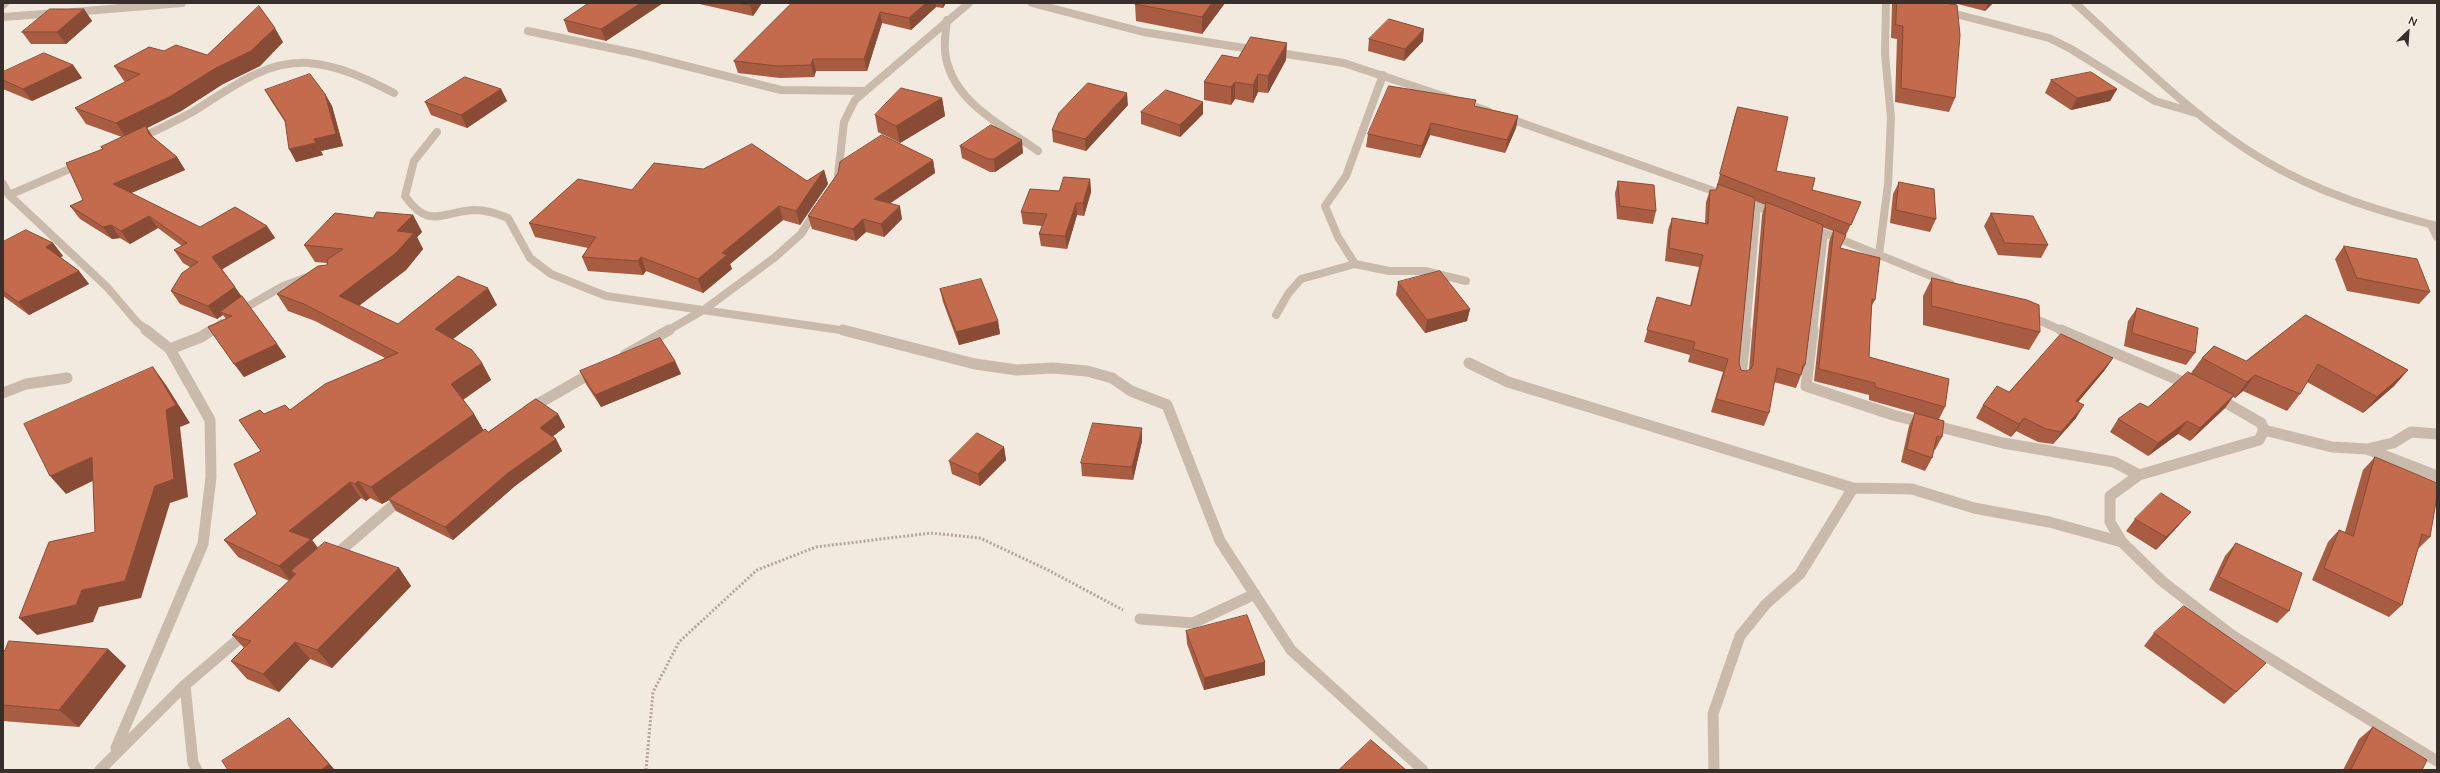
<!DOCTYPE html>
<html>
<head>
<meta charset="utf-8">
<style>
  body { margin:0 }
  #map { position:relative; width:2440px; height:773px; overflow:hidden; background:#f2e9df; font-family:Mulish,sans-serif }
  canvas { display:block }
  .frame { position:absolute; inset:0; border:4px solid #382f2a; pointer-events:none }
  .north { position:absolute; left:2388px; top:12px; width:40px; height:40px; -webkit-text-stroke:3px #faf3eb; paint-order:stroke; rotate:25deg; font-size:11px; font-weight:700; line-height:16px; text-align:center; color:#382f2a }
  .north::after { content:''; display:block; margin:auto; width:14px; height:18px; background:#382f2a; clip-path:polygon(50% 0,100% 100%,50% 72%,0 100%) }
</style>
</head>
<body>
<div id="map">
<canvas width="2440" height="773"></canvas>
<div class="frame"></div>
<div class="north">N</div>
</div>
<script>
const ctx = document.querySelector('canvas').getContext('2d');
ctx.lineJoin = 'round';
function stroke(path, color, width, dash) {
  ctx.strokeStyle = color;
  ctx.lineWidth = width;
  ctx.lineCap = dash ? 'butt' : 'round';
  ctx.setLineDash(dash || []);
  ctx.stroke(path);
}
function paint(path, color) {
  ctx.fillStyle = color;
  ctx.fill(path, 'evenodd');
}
const path = new Path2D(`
  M646,770l7,-78 26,-50 78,-72 59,-23 115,-14 49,5 68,32 75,40`);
const minorFar1 = new Path2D(`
  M1032,3l111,29 114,18
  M2075,3c58,53 124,120 192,159 52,31 112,49 170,64
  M3,5l2,-2
  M1944,11l105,27 22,11 84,52 44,13
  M73,12l109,-9
  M3,17l54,-4
  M947,20c-1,10 -3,21 -2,31 5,50 57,74 93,100
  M528,31l111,23 142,36 83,1
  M1273,52l71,11 144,48
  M1505,117l217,77
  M437,132l-23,29 -9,35c24,34 36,16 69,14 13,0 23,4 34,8l22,40 21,16 55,22 241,35
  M139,138c19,-8 37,-17 55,-27 34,-21 71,-51 114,-48 30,2 59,16 86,30
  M838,175l6,-53 11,-22 114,-97
  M3,184l6,11 98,92 30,35 11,9
  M9,195l72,-31
  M1743,201l34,13
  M2431,225l6,12
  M1810,227l141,57
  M1879,255l9,-71 3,-66 -6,-64 1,-51
  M1355,264l-17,-27 -13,-31 21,-30 37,-101
  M238,312l45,-26 30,-11
  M1276,315l12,-21 13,-15 54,-15 34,7h36l41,10
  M2027,315l36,16
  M211,331l11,-8
  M667,331l38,-22 69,-51 27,-24 16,-25
  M1746,331l11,-125
  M1813,331l11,-98`);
const minor = new Path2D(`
  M843,330l132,34 42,6 36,-2 34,3 25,7 19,13 36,14 53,136 71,109 132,120
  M1813,330l-7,56 87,29 110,28 111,19 25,13
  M2061,330l129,55
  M170,349l31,-12 11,-7
  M625,355l44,-25
  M1469,363l39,19 345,106 59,1 62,19 75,14 73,20
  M1741,377l5,-47
  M3,393l23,-9 41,-6
  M2216,397l45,26 3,7 -5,10 -120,35 -29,21v26l12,20 40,39 71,55 204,125
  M529,409l66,-38
  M2264,430l68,17 35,2 70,27
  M2367,449l26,-6 18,-11 26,2
  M333,557l70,-60
  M1140,619l53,4 62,-29
  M185,685l8,78 4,7
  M116,748l87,-204 8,-67 -1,-57 -40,-71 -24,-19
  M100,770l85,-85 62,-53
  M1714,770l-1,-56 27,-78 26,-32 34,-30 53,-86`);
const wall = new Path2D(`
  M589,3h74l-57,38 -38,-9 -4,-12z
  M695,3h67l-9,13z
  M792,3h154l-3,5 -7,-1 -25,23 -29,-7 -15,48h-51l-2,6 -34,1 -42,-5 -4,-12z
  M1225,3l-23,31 -66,-13 -1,-17z
  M1892,3h59l4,95 -6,14 -54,-10 2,-63 -6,-1z
  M1954,3h39l-8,8z
  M84,9l8,12 -26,23h-35l-9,-12z
  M1369,39l54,2 -19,20 -36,-10z
  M283,42l-23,24 -37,18 -42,27 -34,17 6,9 24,20 8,13 -54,23 69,34 67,-1 8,12 -53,31 20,28 35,47 9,13 -42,20 -36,-50 18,-8 -3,-4 -6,4 -37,-15 -9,-13 19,-24 -7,-4 -9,-13 8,-4 -24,-18 -28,16 -10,-6 -8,1 -32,-20 -10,-13 13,-6 20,-51 -2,-2 21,-10 -36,-13 -11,-16 51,-26 -2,-1 -10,-15 50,-15 43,4z
  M1238,58l48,2 -18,33 -10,-1 -5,11 -18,-4 -4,6 -27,-5v-18z
  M73,65l9,13 -50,23 -29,-12v-17z
  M2051,80l66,9 -7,12 -39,9 -26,-17z
  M501,89l6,12 -40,27 -36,-13 -6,-13z
  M265,90l60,4 7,12 11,40 -22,5 2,4 -27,7 -11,-40 -13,-20z
  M942,98l3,18 -45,27 -22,-11 -3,-17z
  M1128,105l-42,46 -33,-9 -1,-12z
  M1475,106l43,10 -2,12 -11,25 -75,-18 -10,23 -54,-11 2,-13z
  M1738,107l38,64 80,42 -16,35 35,52 -4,7 -2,50 76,50 -6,12 3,18 -7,13h-1l-2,8 -7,13 -24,-9 8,-36 6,-13 18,5 -64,-18v-5l-55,-14 15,-139 4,-11 -11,-4 -17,138 -9,23 -22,-6 -5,31 -5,13 -53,-14 12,-40 -35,-10 2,-7 -46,-13 13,-45 33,9 9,-39 -34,-6 3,-31 4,-12 33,5 1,-21 4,-12h6l18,-72zM1755,201l10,4 -3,10 -13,155 -3,1 -5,-1 -2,-7z
  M1141,112l62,2 -23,23 -39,-13z
  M960,146l63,7 -28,19h-5l-28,-14z
  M933,160l2,13 -46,31 13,15 -18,18 -18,-5 -10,9 -44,-12 -4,-13z
  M824,170l4,14 -28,41 -17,-5 -53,44 2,5 -29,24 -57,-22 -3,4 -55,-4 -6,-14 6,-9 -53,-11 -6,-14 278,-42z
  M1090,179l1,13 -7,24 -7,-1 -10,34 -26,-3 -2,-12 3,-8 -19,-2 -2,-12 38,-21z
  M1618,181l38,30 -3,13 -36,-5 -2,-26z
  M1899,182l37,37 -6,13 -40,-9 3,-29z
  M1991,213l57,32 -7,13 -43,-3 -14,-29z
  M413,215l9,17 -5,5 6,12 -17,21 -47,36 39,18 99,-19 -44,34 29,24 9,17 -28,20 11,14 9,16 5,2 70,-18 7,13 -12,9 3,3 6,12 -47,35 -62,54 -57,-29 -7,-11 -7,4 -12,-6 -4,3 -5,-3 -49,42 6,8 81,20 12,18 -79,82 -22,-9 -31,33 -32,-13 -16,-18 13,-13 -12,-13 57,-54 -51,-24 -14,-17 33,-26 4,-63 3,-37 26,-4 95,-52 -70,-37 -27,-10 -11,-17 50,-29v-2l-12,-1 -11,-17 69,-27z
  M3,242l50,1 10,13 -3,1 19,14 10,13 -60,31 -26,-19z
  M2344,246l86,46 -11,12 -72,-13 -12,-32z
  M1932,278l108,54 -11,18 -106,-25v-29z
  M1398,282l72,27 -3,12 -42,12 -29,-38z
  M940,289l58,32 2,13 -41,11 -16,-43z
  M2137,308l58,45 -9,12 -62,-19 4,-25z
  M2306,315l102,55 -14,16 -31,27 -56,-31 -7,12 -13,17 -44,-20 -8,7 -2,-1 -8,11 -35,33 -12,-7 -30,22 -38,-24 8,-13 30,-12 43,-34 11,-15 44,3z
  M2113,358l-9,13 -26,31 -2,16 -23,26 -15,-2 -22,-11 -5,6 -35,-19 7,-13 26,-13z
  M675,361l6,13 -80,33 -15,-23 -6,-13z
  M1142,441l-9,39 -51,-4 -1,-13z
  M1004,447l2,13 -26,26 -28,-12 -3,-13z
  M2375,457l55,80 -12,12 -16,56 -13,12 -77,-37 16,-38 11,-12 6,2 18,-62z
  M2135,519l45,5 -24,26 -30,-19z
  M2236,543l53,68 -12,12 -68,-33 16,-34z
  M1186,631l79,31v13l-61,15 -17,-46z
  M2154,633l112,30 -42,41 -80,-58z
  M108,649l18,17 -47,61 -76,-6v-69z
  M2373,727l49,43h-79l16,-31z`);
const shadedWall = new Path2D(`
  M641,3h22l-57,38 -5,-12z
  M751,3h11l-9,13 -3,-11z
  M926,3h10v4l-25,23 -2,-12z
  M942,3h4l-3,5z
  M1212,3h13l-23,31v-17z
  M1988,3h5l-8,8z
  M84,9l8,12 -26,23 -9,-12z
  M880,12l2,11 -15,48 -3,-12z
  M275,28l8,14 -23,24 -37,18 -42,27 -34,17 7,11h-27l-11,-16z
  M1424,29l-1,12 -19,20 1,-12z
  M1287,43l-1,17 -18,33v-17z
  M813,59l3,12 -2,6 -3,-12z
  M73,65l9,13 -50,23 -9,-12z
  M1258,74v18l-5,11v-18z
  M1235,82v17l-4,6v-18z
  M501,89l6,12 -40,27 -6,-13z
  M2117,89l-7,12 -39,9 6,-12z
  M1127,93l1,12 -42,46 -1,-12z
  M325,94l7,12 11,40 -22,5 -7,-12z
  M942,98l3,18 -45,27 -4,-17z
  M1203,102v12l-23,23v-12z
  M1518,116l-2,12 -11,25 2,-13z
  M1431,123l-1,12 -10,23 2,-12z
  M1022,140l1,13 -28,19 -1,-13z
  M316,143l7,12 -27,7 -7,-13z
  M177,157l8,13 -63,27 -9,-13z
  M933,160l2,13 -58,39 -3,-13z
  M824,170l4,14 -28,41 -4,-14z
  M1090,179l1,13 -7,24 -1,-13z
  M1076,203l1,12 -10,34 -2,-13z
  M779,206l4,14 -53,44 2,5 -29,24 -5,-14 24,-26z
  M900,206l2,13 -18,18 -3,-13z
  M413,215l9,17 -5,5 6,12 -17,21 -57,43 -10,-17 58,-65z
  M149,216l9,12 -28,16 -9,-13z
  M863,219l3,13 -10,9 -3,-12z
  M111,225l9,13 -8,1 -9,-12z
  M267,226l8,12 -54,32 -9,-13z
  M53,243l10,13 -7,4 -10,-13z
  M641,257l5,14 -3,4 -5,-14z
  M79,271l10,13 -60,31 -11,-13z
  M235,287l9,13 -24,12 3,3 -6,4 -9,-13z
  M488,288l9,17 -53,41 -9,-17z
  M1470,309l-3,12 -42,12 2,-13z
  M998,321l2,13 -41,11 -3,-13z
  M277,344l9,13 -42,20 -10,-13z
  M2113,358l-9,13 -36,43 8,-13z
  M675,361l6,13 -80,33 -6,-12z
  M482,363l9,17 -30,21 -10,-17z
  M153,367l13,18 24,38 -10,4 8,70 -18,6 -29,95 -42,9 -6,15 -56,13 -18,-17 63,-28 73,-104z
  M2408,370l-14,16 -31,27 14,-16z
  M2255,375l-12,16 -8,7 12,-16z
  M2234,395l-9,13 -35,33 10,-13z
  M2084,405l-8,13 -23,26 8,-12z
  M474,414l10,17 -96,68 1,1 -7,4 -11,-17z
  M558,414l7,13 -18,14 -7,-13z
  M2024,418l-8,13 -5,6 8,-13z
  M2187,421l-9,13 -30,22 10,-13z
  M1142,428v13l-9,39 -1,-13z
  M556,439l6,12 -47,35 -62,54 -8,-13 63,-54z
  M1004,447l2,13 -26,26 -2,-12z
  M92,457l15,17 -41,20 -16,-18z
  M358,481l12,17 -4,3 -11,-17z
  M350,482l11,16 -49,42 11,15 -27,19 -5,-3 6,7 -5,5 -13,-17 10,-35z
  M2191,512l-11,12 -24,26 10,-13z
  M399,568l12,18 -79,82 -15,-18z
  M295,642l15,17 -31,33 -16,-18z
  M108,649l18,17 -47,61 -20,-17z
  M1265,662v13l-61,15v-12z
  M2266,663l-12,12 -30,29 12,-12z
  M289,718l11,12 35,40h-14z`);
const building = new Path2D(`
  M589,3h52l-40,26 -37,-9z
  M739,3h12l-1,2z
  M792,3h134l-17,15 -29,-6 -16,47h-51l-2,6 -34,1 -43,-5z
  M1135,3h77l-10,14 -67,-13z
  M1897,3h48l12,2 3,30 -5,63 -54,-10 2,-62 -7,-1z
  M259,6l16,22 -24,23 -37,18 -43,27 -55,27 -41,-15 65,-34 -26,-8 35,-19 15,4 12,-6 31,10z
  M50,9h34l-27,23h-35z
  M1389,19l35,10 -19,20 -36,-10z
  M1251,37l36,6 -19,33 -10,-2 -5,11 -18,-3 -4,5 -27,-5 18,-27 16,3z
  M44,53l29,12 -50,24 -20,-9v-8z
  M2091,72l26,17 -40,9 -26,-18z
  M310,74l15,20 11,40 -22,5 2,4 -27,6 -4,-29 -20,-30z
  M465,77l36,12 -40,26 -36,-13z
  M1088,83l39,10 -42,46 -33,-9 7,-17z
  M1389,86l87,14 -2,6 44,10 -11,24 -76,-17 -9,23 -54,-12z
  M901,88l41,10 -46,28 -21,-11z
  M1166,90l37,12 -23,23 -39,-13z
  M1738,107l50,10 -12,54 39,7 -3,12 49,12 -10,23 -131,-51z
  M991,125l31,15 -28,19h-6l-28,-13z
  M146,126l3,8 28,23 -64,27 87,43 35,-20 32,19 -55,31 23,30 -27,19 -37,-15 11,-18 16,-11 -24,-12 13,-7 -38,-27 -28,15 -10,-6 -8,2 -33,-21 13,-6 -17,-37 37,-14 -2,-2z
  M882,135l51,25 -59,39 26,7 -19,18 -18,-5 -10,10 -45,-13 30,-43 2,-11z
  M752,144l55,37 17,-11 -28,41 -17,-5 -57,47 5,2 -29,24 -57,-22 -3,4 -56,-4 14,-20 -67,-14 49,-44 54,11 22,-27 49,6z
  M1064,177l26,2 -7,24h-7l-11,33 -26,-2 8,-20 -26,-2 9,-23 29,2z
  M1618,181l36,4 2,26 -36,-5z
  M1899,182l35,7 2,30 -40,-9z
  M1718,184l37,14 -16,165 2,7 5,1 5,-2 2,-4 13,-163 57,23 -18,140h-2l-2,10 -24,-7 -8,45 -53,-14 12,-40 -35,-10 2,-7 -48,-12 10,-33 34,9 12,-51 -34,-7 3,-30 36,6 2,-34h6z
  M377,212l36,3 -16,16 17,2 -18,20 -57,43 59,28 60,-48 30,12 -53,41 37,21 10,13 -31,21 23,30 -103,73 -13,-6 -3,3 -5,-2 -61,49 22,8 -32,27 -55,-26 33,-26 -23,-50 27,-13 -22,-31 21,-10 4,4 21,-9 5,5 35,-26 73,-31 -94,-49 -27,-10 41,-28 9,-1 1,-6 15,-10 -39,-4 31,-32 38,5z
  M1991,213l42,3 15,29 -43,-2z
  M26,230l27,13 -7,4 33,24 -61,31 -15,-11v-49z
  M1834,230l12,5 -6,13 40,10 -5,42 -3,-1 -3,58 80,22 -4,28 -70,-20v-4l-56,-14z
  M2344,246l73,13 13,33 -73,-14z
  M1440,271l30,38 -43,11 -29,-38z
  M1932,278l95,22 12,5 1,27 -108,-26z
  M981,279l17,42 -42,11 -16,-43z
  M242,296l35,48 -43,20 -26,-37 24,-11 -12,-4z
  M2137,308l61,20 -3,25 -63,-20z
  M2306,315l102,55 -31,27 -59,-33 -18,30 -45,-19 -8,7 -45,-24 12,-12 32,15z
  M2061,334l52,24 -37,43 8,4 -23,27 -15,-3 -22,-11 -5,6 -36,-19 14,-19 12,6z
  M660,338l15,23 -80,34 -15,-24z
  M153,367l23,38 -10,5 8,69 -19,7 -30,95 -43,9 -6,15 -57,13 30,-76 46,-10 -3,-75 -42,19 -26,-52z
  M2188,372l46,23 -34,33 -13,-7 -29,22 -40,-24 22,-16 8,4z
  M536,399l22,15 -18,14 16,11 -48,34 -63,54 -57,-28 97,-70 3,3z
  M1915,413l29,8 -2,16 -5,-1 -5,22 -25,-9z
  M1093,423l49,5 -10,39 -51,-4z
  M977,433l27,14 -26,27 -29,-13z
  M2375,457l62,26v13l-7,41 -8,-3 -20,71 -78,-37 15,-38 14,6z
  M2161,493l30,19 -25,25 -31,-18z
  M325,542l74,26 -82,82 -22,-8 -32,32 -32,-13 20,-20 -19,-6 64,-61 -5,-3z
  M2236,543l66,30 -13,38 -70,-34z
  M2184,606l82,57 -30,29 -82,-59z
  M1247,615l18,47 -61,16 -18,-47z
  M9,641l99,8 -49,61 -56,-5v-53l2,-2z
  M289,718l40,46 -8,6h-93l-6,-9z
  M2373,727l54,33 -5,10h-71z
  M1371,740l35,30h-67z`);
stroke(path, '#b6a495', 3, [2, 2]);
stroke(minorFar1, '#cabaab', 8);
stroke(minor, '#cabaab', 11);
paint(wall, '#a85c41');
paint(shadedWall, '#884b35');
paint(building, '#c36b4c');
stroke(building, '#884b35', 1);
</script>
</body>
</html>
